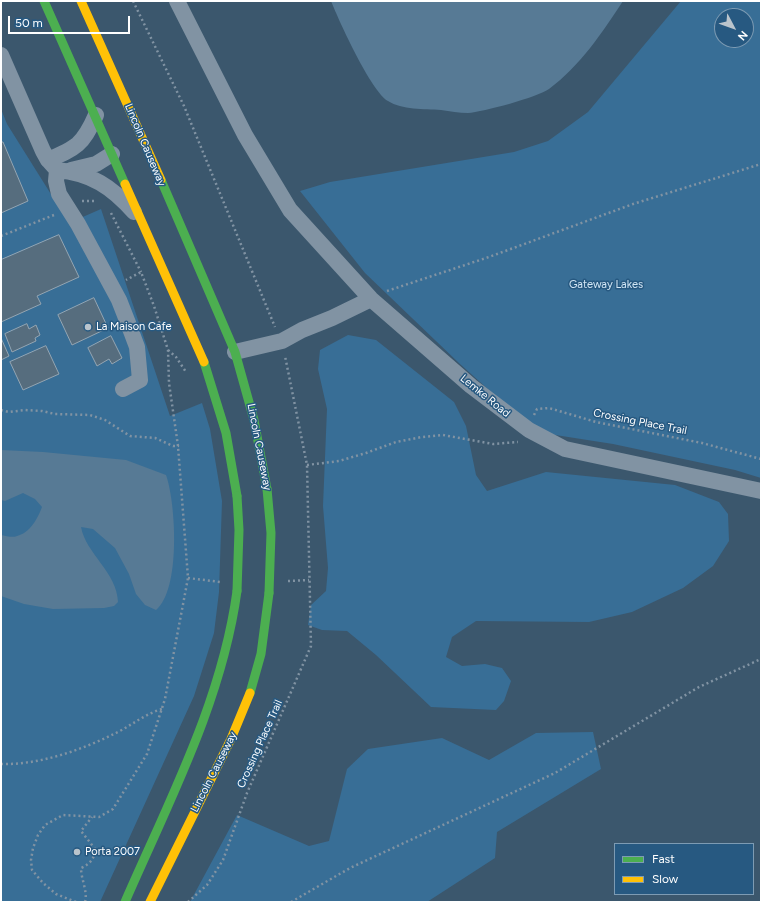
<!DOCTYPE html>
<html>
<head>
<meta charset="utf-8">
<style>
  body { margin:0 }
  #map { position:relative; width:762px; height:903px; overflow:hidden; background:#3b576d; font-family:Figtree,sans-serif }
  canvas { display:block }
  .frame { position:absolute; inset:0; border:2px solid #fff; pointer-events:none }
  .legend { position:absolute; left:614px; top:843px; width:140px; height:52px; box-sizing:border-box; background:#275981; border:1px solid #7d9bb3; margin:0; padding:5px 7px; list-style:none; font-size:12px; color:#fff }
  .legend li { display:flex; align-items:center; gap:8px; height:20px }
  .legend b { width:20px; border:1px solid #7d9bb3 }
  .north { position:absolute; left:714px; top:8px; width:40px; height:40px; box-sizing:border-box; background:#275981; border:1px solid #7d9bb3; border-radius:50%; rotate:131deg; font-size:11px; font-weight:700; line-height:16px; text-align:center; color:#fff }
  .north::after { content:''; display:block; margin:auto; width:14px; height:18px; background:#bac4cc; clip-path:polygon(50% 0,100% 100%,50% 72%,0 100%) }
  .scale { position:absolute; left:8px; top:16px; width:122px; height:18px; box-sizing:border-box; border:2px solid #fff; border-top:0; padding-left:5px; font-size:12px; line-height:14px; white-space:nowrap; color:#fff; -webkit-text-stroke:3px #275981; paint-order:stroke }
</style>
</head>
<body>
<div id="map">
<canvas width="762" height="903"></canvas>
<div class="frame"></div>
<ul class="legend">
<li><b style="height:5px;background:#4caf50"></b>Fast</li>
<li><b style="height:5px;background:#ffc107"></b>Slow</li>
</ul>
<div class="north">N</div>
<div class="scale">50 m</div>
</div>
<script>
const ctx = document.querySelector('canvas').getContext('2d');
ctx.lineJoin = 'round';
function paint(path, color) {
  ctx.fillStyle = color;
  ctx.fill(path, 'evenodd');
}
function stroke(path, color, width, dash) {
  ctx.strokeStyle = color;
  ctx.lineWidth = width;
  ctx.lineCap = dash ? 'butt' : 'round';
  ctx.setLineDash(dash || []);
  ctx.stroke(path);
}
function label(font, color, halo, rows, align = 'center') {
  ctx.font = font + ' Figtree,sans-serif';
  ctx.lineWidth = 3;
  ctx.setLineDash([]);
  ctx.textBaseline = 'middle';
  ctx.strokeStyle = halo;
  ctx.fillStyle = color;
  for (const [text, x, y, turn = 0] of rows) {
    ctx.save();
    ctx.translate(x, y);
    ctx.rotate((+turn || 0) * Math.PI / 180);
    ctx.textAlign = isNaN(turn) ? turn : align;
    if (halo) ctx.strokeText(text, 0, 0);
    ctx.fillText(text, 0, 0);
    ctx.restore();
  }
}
const green = new Path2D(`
  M681,1h80v477l-26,-8 -122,-26 -64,-10 -29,-16 -60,-54 -95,-91 -65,-82 30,-9 184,-30 34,-11 40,-29zM722,16h24v24h-24z
  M1,109l6,15 62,99 32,-14 69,207 32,-13 8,26 12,72 -3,91 -5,41 -20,63 -94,206h-99z
  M348,335l28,5 78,62 12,24 10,49 11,16 59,-19 129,13 44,17 9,12 1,27 -16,25 -30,22 -51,24 -43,10 -113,-1 -24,16 -6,20 16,9 23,-2 17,4 9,13 -7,20 -8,9 -65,-3 -55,-52 -29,-24 -25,-1 -14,-5 3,-20 15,-14 2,-23 -5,-62 4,-97 -9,-40 2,-19z
  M593,732l8,37 -104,63 -2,26 -68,44h-237l47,-87 72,31 20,-5 18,-72 21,-20 74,-11 47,22 47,-27z`);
const water = new Path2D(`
  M331,1h292c-21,32 -43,65 -74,88 -11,8 -66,23 -81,24 -9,0 -18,-2 -27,-3 -17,-1 -39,0 -53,-9 -17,-10 -49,-80 -57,-100z
  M1,450l42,2 83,8 40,15c10,28 15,115 -10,135l-11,-5 -9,-11 -7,-20 -14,-26 -22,-19 -12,-2c5,27 36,45 37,75l-4,4 -10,2 -51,1 -29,-5 -23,-8v-61c5,1 12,3 16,1 13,-3 21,-18 25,-29l-7,-8 -12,-6 -18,8 -4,-1z`);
const building = new Path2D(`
  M1,142h2l25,59 -27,12z
  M59,235l20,42 -42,19 4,8 -40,18v-62z
  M94,298l14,30 -36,17 -14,-30z
  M27,324l2,5 7,-4 4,10 -5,3 1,3 -24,11 -7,-18z
  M111,336l11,22 -10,6 -3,-5 -12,7 -9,-18z
  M1,338l8,18 -8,4z
  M46,346l13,28 -36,16 -13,-28z`);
const path = new Path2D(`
  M133,1l51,105 91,221
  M82,201h15
  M111,213l30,59
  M1,236l53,-21
  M387,291l102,-34 144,-53 128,-40
  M168,350l8,7 10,15
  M1,410l8,2 16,-2 17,1 13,3 35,1 15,5 25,16 25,2 18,8h5l-9,-63 -1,-33 -14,-44 -13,-34 -15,8
  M534,415l3,-6 12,-1 47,14 106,21 59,16
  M307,465l32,-4 27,-8 30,-11 26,-5 21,-2 50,9 25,-2
  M188,578l32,4
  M288,581l21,-1
  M1,764c39,1 80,-14 115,-31 16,-8 29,-19 46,-24
  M76,902l-20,-8 -13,-11 -11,-13 -1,-10 2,-12 5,-13 7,-10 18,-10 36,2 14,-8 34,-55 18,-55 23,-121 -10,-132
  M85,902c3,-10 -4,-23 -4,-34 9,-4 12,-8 15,-18l-15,-19 11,-14
  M188,902l19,-17 16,-25 24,-67 64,-147 -4,-181 -22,-109
  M291,902l59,-34 205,-95 144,-86 62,-28`);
const street = new Path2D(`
  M177,1l68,134 45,75 81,89 100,87 58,44 36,19 196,42
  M1,55l42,96 5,9 9,10
  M48,160c28,-12 35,-15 48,-45
  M57,170l-1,11 3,13 19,30 41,76 9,23 9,24 3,33 -17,9
  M57,170c34,3 55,17 77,42
  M71,170l25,-6 16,-10
  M235,352l47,-11 20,-11 30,-12 39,-19`);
const fast = new Path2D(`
  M44,1l81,183
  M161,180l74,172 19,68 13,69
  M204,362l22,71 11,63
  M250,693l11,-39 8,-61
  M125,902c44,-101 97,-201 112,-311`);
const slow = new Path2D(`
  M81,1l80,179
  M125,184l79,178
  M150,902l81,-163 19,-46`);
const fastBridge = new Path2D(`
  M267,489l4,44 -2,60
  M237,496l2,34 -2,61`);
const markers = [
  [88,327,4,"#bac4cc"],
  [77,852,4,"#bac4cc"]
];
const streetNames = [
  ["Lincoln Causeway",145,145,67],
  ["Lemke Road",485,396,39],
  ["Crossing Place Trail",640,422,11],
  ["Lincoln Causeway",259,447,79],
  ["Crossing Place Trail",260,744,-66],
  ["Lincoln Causeway",214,772,-63]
];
const parkNames = [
  ["Gateway Lakes",606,285]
];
const poiNames = [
  ["La Maison Cafe",96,327],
  ["Porta 2007",85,852]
];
paint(green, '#386e96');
paint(water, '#577a95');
paint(building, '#566d7e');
stroke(building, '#94a5b2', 1);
stroke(path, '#8193a3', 2.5, [2, 3]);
stroke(street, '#8193a3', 16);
stroke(fast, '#4caf50', 9);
stroke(slow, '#ffc107', 9);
stroke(fastBridge, '#4caf50', 9);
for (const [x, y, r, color] of markers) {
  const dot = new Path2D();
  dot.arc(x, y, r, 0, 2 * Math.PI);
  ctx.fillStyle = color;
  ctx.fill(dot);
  stroke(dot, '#275981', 1.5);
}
label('11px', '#fff', '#275981', streetNames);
label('11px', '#d2e6f5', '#275981', parkNames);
label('11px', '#fff', '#275981', poiNames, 'left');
</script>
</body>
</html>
